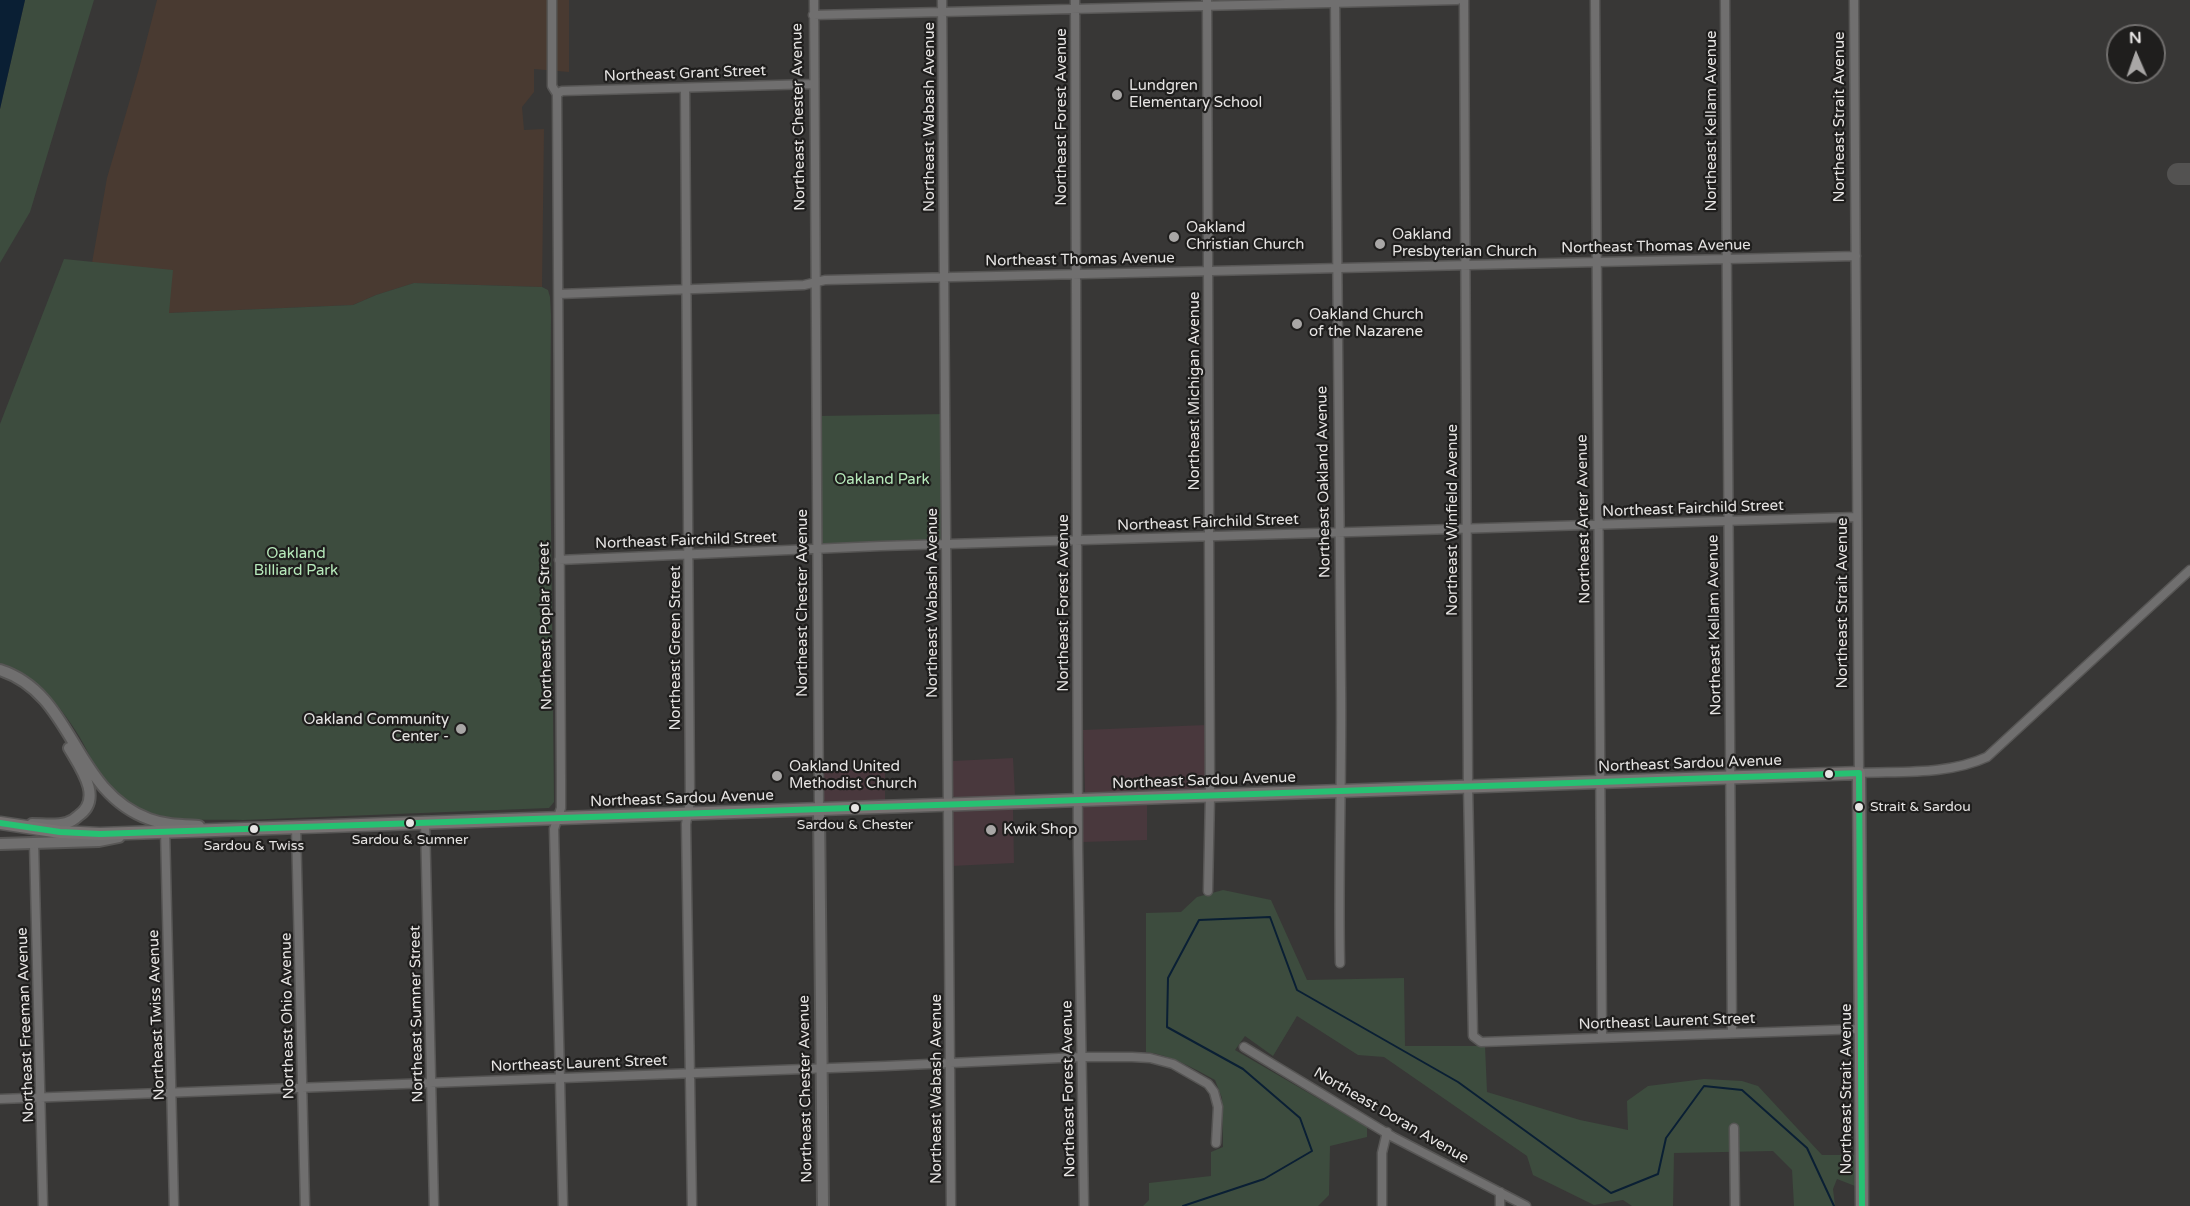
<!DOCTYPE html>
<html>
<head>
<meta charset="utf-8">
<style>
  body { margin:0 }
  #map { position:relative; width:2190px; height:1206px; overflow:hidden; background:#383736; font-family:"Varela Round",sans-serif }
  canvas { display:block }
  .north { position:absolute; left:2106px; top:24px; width:60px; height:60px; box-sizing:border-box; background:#1f1e1d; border:2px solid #6f6d6c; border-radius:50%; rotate:358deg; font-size:16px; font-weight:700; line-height:24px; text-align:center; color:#e6e4e3 }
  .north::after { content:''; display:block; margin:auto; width:21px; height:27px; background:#a9a7a6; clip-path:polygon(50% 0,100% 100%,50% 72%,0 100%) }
</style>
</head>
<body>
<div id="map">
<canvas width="2190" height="1206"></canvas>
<div class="north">N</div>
</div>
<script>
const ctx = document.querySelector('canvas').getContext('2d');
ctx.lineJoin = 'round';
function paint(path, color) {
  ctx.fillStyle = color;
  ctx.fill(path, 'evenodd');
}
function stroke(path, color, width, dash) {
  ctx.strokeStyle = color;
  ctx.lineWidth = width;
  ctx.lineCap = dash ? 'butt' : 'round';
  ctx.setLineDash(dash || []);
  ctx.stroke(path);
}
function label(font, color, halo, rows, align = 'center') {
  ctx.font = font + ' "Varela Round",sans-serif';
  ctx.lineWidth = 4.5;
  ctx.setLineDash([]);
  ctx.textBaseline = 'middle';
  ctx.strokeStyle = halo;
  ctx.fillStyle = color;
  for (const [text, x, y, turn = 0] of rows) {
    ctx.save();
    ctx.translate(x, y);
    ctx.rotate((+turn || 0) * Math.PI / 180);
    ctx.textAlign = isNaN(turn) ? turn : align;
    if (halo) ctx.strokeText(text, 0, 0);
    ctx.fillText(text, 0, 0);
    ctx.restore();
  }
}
const commercial = new Path2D(`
  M1206,725v56l-2,5 -5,4 -108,4 -6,-2 -2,-62z
  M1013,758l2,38 -58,2 -4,-2v-35z
  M885,769v31l-55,2 -5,-1 -2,-4 1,-26z
  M1147,803v37l-64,2 -1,-31 2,-4 5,-2z
  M1013,808l1,55 -63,3 1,-51 1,-3 4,-2z`);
const industrial = new Path2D(`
  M157,0h412v72l-35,-3v23l-12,15 2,23 20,-1 -2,158 -128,-4 -38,12 -23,10 -184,8 -77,-50 15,-85 32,-109z`);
const green = new Path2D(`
  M25,0h69l-64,212 -30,51v-154z
  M64,259l109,11 -4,43 184,-8 23,-10 38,-12 128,4 6,3 2,7 1,19 -1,121 4,365 -5,6 -306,12c-32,-1 -70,3 -100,-10 -10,-5 -23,-11 -31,-19 -15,-16 -22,-37 -33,-55 -14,-23 -32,-46 -55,-60 -8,-6 -15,-11 -24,-13v-239z
  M945,414l1,131 -128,3 -1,-132z
  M1223,890l48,10 36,80 97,-2 1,68h80l2,46 93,28 48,10 -1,-29 21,-15 56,-7 38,2 16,5 64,69h33v31l-18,-7 -4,10 2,17h-41l-2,-36 -19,-19 -99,2 -1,53h-41l-9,-6 -29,5 -61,-30 -6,-19 -143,-99 -26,-2 -61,-39 -24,40 -28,-20 -10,14 132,77v10l-37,9 -1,49 -11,11h-175l6,-6v-17l62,-7v-24l12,-5 -1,-49 -7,-18c-22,-12 -44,-25 -69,-28v-139l35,-1 16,-15z`);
const water = new Path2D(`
  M0,0h25l-25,109z`);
const stream = new Path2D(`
  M1183,1206l81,-27 48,-28 -12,-33 -57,-49 -76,-42 1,-49 31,-58 71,-3 27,73 161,92 153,111 47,-19 8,-36 38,-52 38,4 65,58 27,58`);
const taxiway = new Path2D(`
  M2178,174h12`);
const minor = new Path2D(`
  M552,0v86l5,8 4,684v30l-7,21 9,377
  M814,0l5,809
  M942,0l9,1206
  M1075,0l3,848 6,358
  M1207,0l3,796 -2,95
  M1335,0c0,229 3,458 6,687 1,92 -3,184 -1,276
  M1464,0l4,786 5,250 8,6 380,-13
  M1595,0l7,1037
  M1725,0l7,1033
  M1854,0l5,773c42,-2 89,2 128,-16l203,-187
  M813,15l644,-15
  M685,89c0,237 4,474 5,712l-4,23 6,382
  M557,94l5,-3 252,-7
  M559,294l245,-9 21,-5 1031,-24
  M559,560l322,-14 976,-29
  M425,821l9,385
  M296,826l9,380
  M165,829l9,377
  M34,843l9,363
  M1244,1047l149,90 133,69
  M0,1099l885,-33 196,-9h51l18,1 23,6 35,20 6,8 4,15 -2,36
  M1734,1128l1,78
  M1500,1192v14
  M1382,1206v-53l5,-21`);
const tertiary = new Path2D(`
  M0,670c75,24 72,121 149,149 16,6 33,6 50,7
  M819,809l4,397
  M32,824c11,0 24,2 34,-1 4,-1 9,-4 12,-7 26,-17 2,-49 -9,-68
  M0,844l99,-3 20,-4`);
const secondary = new Path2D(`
  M0,823l60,9 40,2 1759,-61 3,433`);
const bus1 = new Path2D(`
  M1859,773l3,433
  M0,823l60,9 40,2 1759,-61`);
const markers = [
  [1117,95,6,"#a9a7a6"],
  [1174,237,6,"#a9a7a6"],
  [1380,244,6,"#a9a7a6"],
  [1297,324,6,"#a9a7a6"],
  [461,729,6,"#a9a7a6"],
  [1829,774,5,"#e6e4e3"],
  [777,776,6,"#a9a7a6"],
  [1859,807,5,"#e6e4e3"],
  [855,808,5,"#e6e4e3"],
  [410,823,5,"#e6e4e3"],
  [254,829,5,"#e6e4e3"],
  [991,830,6,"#a9a7a6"]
];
const busNames = [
  ["Strait & Sardou",1870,807,"left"],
  ["Sardou & Chester",855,825],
  ["Sardou & Sumner",410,840],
  ["Sardou & Twiss",254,846]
];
const streetNames = [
  ["Northeast Grant Street",685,74,-2],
  ["Northeast Chester Avenue",799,117,-91],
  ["Northeast Wabash Avenue",930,117,-90],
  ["Northeast Forest Avenue",1062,117,-90],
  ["Northeast Strait Avenue",1840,117,-90],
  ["Northeast Kellam Avenue",1712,121,-90],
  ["Northeast Thomas Avenue",1656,247,-1],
  ["Northeast Thomas Avenue",1080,260,-1],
  ["Northeast Michigan Avenue",1195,391,-90],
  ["Northeast Oakland Avenue",1324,482,-91],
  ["Northeast Fairchild Street",1693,509,-2],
  ["Northeast Arter Avenue",1584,519,-91],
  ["Northeast Winfield Avenue",1453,520,-90],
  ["Northeast Fairchild Street",1208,523,-2],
  ["Northeast Fairchild Street",686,541,-2],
  ["Northeast Chester Avenue",803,603,-90],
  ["Northeast Wabash Avenue",933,603,-90],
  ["Northeast Forest Avenue",1064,603,-90],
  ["Northeast Strait Avenue",1843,603,-90],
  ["Northeast Kellam Avenue",1715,625,-91],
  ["Northeast Poplar Street",546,626,-91],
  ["Northeast Green Street",676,648,-90],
  ["Northeast Sardou Avenue",1690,764,-2],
  ["Northeast Sardou Avenue",1204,781,-2],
  ["Northeast Sardou Avenue",682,799,-2],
  ["Northeast Sumner Street",417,1014,-91],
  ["Northeast Twiss Avenue",157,1015,-92],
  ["Northeast Ohio Avenue",288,1016,-91],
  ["Northeast Laurent Street",1667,1022,-2],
  ["Northeast Freeman Avenue",26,1025,-92],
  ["Northeast Laurent Street",579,1064,-2],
  ["Northeast Chester Avenue",806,1089,-91],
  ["Northeast Wabash Avenue",937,1089,-90],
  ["Northeast Forest Avenue",1069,1089,-91],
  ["Northeast Strait Avenue",1847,1089,-90],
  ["Northeast Doran Avenue",1391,1116,30]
];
const poiNames = [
  ["Lundgren",1129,86],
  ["Elementary School",1129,103],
  ["Oakland",1186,228],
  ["Christian Church",1186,245],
  ["Oakland",1392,235],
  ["Presbyterian Church",1392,252],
  ["Oakland Church",1309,315],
  ["of the Nazarene",1309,332],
  ["Oakland Community",449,720,"right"],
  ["Center -",449,737,"right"],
  ["Oakland United",789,767],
  ["Methodist Church",789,784],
  ["Kwik Shop",1003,830]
];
const parkNames = [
  ["Oakland Park",882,480],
  ["Oakland",296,554],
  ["Billiard Park",296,571]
];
paint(commercial, '#49383d');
paint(industrial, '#493a31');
paint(green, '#3d4c3e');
paint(water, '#0a1f34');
stroke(stream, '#0a1f34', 2);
stroke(taxiway, '#535251', 22);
stroke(minor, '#575655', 11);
stroke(tertiary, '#575655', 14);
stroke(secondary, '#575655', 15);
stroke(minor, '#706f6f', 8);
stroke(tertiary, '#706f6f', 10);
stroke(secondary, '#777272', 12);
stroke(bus1, '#26c172', 6);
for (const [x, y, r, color] of markers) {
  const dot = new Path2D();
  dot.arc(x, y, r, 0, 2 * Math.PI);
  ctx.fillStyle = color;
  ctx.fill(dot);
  stroke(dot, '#1f1e1d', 2);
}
label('14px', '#e6e4e3', '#1f1e1d', busNames);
label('15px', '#e6e4e3', '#1f1e1d', streetNames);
label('15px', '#e6e4e3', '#1f1e1d', poiNames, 'left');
label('15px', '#b7eabb', '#1f1e1d', parkNames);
</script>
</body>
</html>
